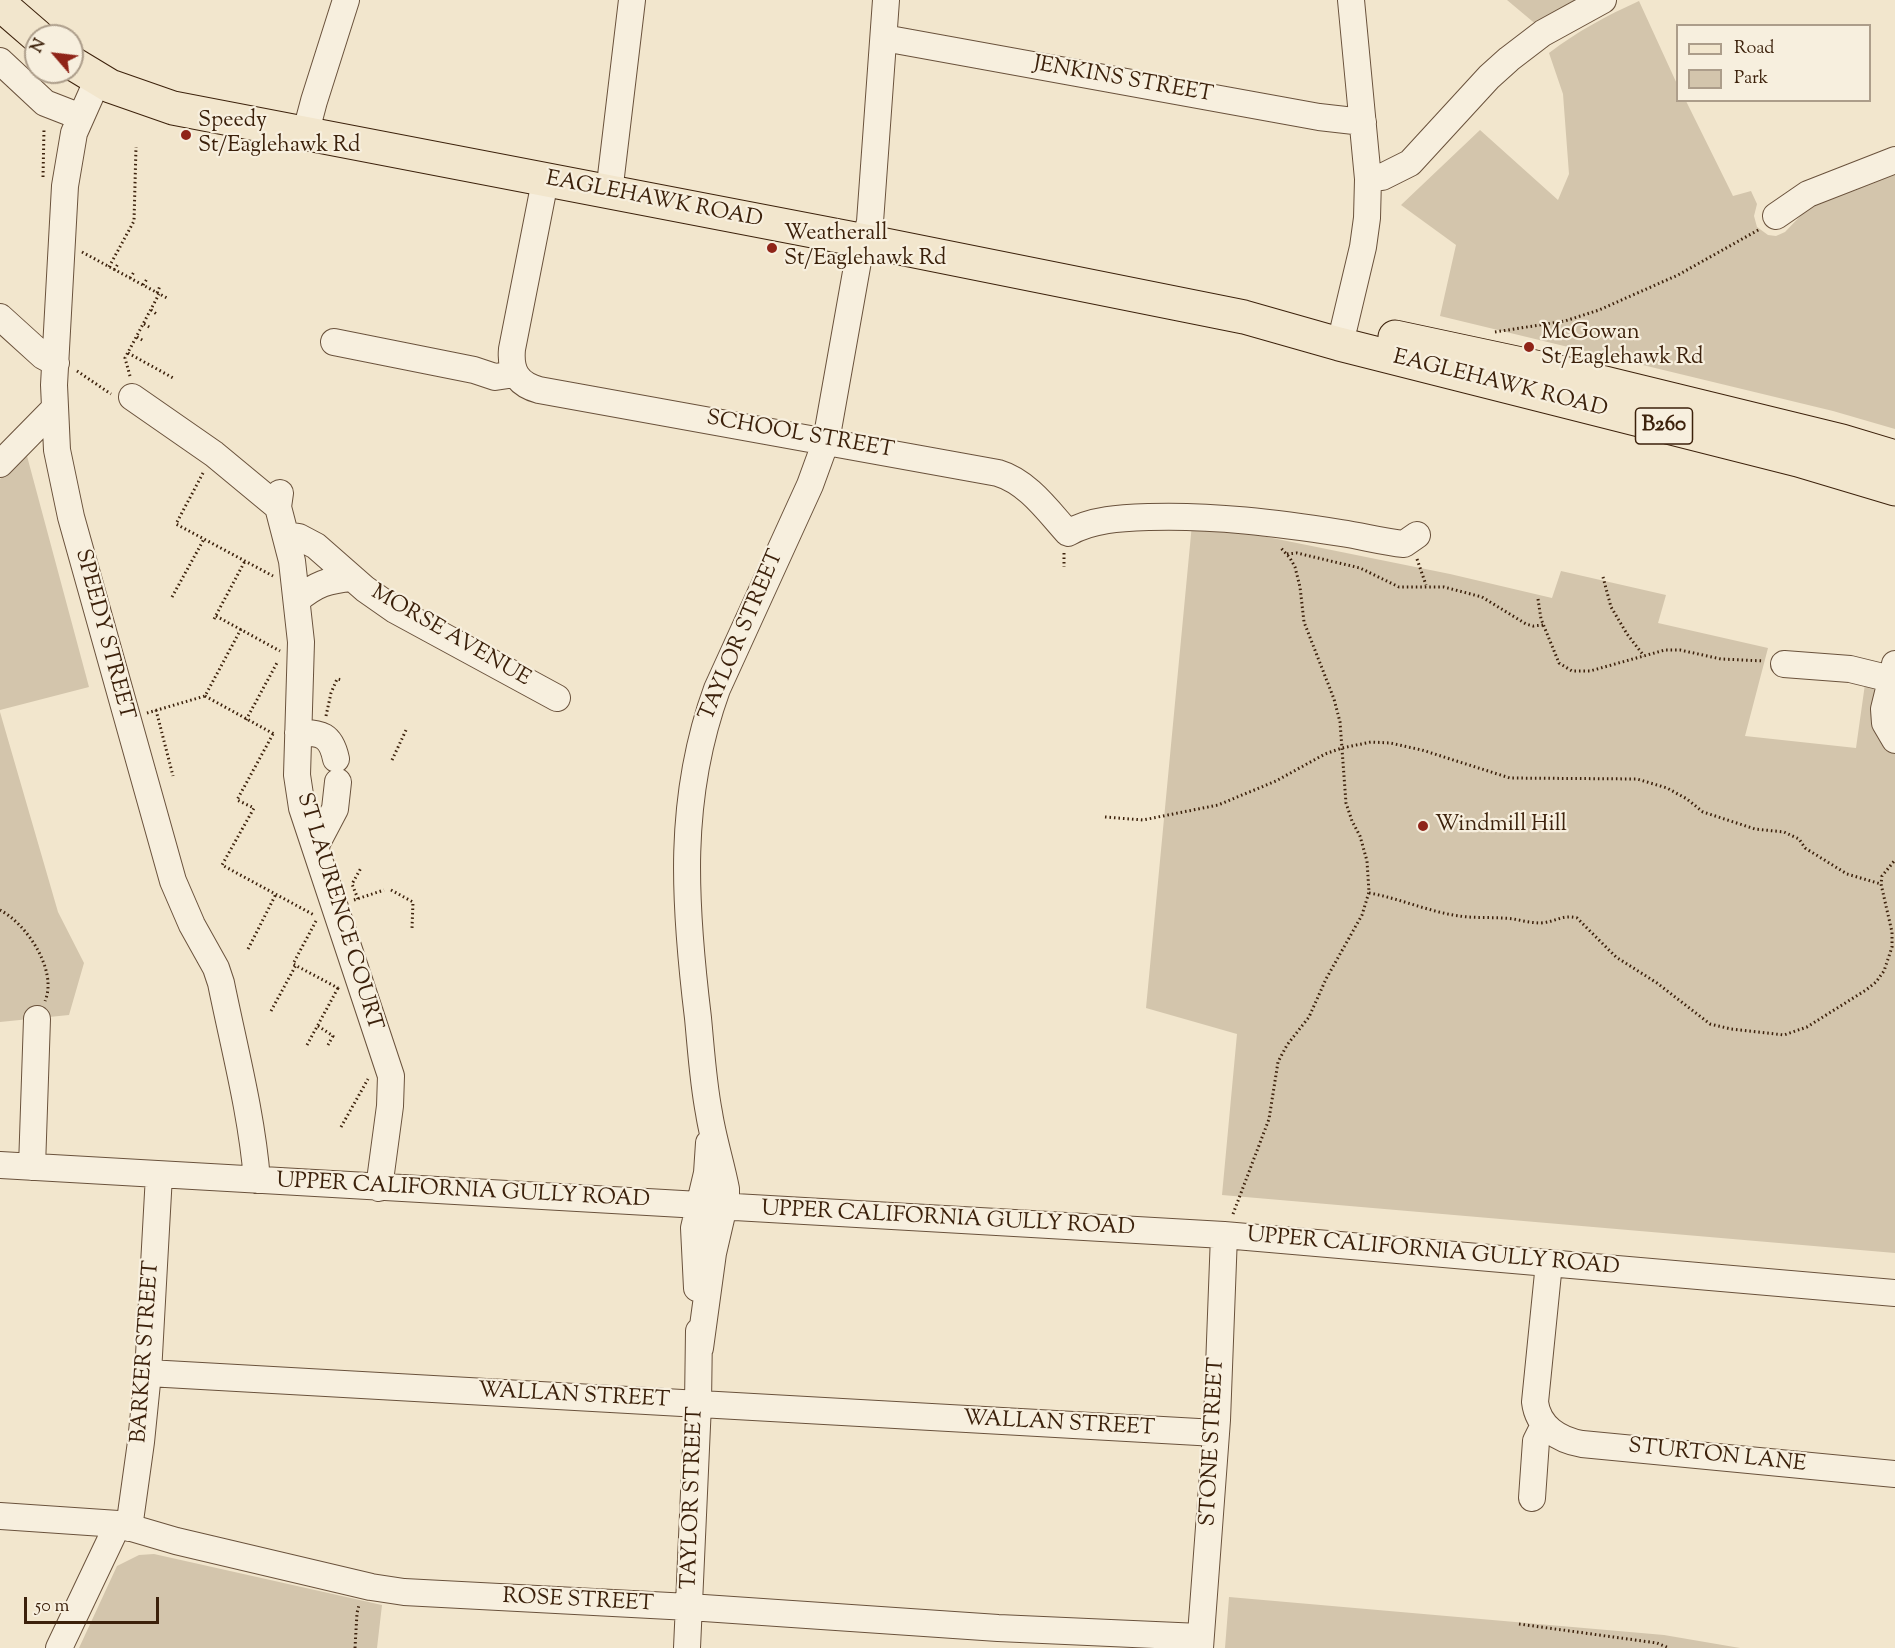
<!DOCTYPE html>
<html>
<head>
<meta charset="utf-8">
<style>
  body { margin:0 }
  #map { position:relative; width:1895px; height:1648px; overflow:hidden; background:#f2e6cd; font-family:"Sorts Mill Goudy",serif }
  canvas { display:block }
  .legend { position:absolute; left:1676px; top:24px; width:195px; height:78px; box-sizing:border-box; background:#f7efde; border:2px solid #ac9d8a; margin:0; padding:8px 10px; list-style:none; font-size:18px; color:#3c210b }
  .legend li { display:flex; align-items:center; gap:12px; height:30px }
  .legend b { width:30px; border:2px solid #ac9d8a }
  .north { position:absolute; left:24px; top:24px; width:60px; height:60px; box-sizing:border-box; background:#f7efde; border:2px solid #ac9d8a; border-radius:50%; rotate:298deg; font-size:16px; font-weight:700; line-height:24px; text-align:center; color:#3c210b }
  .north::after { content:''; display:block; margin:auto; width:21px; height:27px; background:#8f2418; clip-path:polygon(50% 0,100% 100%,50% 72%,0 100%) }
  .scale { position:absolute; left:24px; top:1597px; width:135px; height:27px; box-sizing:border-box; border:3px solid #3c210b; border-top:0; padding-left:8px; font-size:18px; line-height:21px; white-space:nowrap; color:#3c210b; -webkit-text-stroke:4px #f7efde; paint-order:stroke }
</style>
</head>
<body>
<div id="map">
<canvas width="1895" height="1648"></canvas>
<ul class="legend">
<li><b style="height:8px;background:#f2e6cd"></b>Road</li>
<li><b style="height:16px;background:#d3c5ac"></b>Park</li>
</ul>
<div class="north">N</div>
<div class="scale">50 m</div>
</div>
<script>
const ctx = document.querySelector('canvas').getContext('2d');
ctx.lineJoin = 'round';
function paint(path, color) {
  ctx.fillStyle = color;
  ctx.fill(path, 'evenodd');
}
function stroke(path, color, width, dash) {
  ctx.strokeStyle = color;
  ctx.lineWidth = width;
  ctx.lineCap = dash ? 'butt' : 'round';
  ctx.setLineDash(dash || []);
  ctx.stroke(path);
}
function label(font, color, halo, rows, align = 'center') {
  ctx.font = font + ' "Sorts Mill Goudy",serif';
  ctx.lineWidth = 4.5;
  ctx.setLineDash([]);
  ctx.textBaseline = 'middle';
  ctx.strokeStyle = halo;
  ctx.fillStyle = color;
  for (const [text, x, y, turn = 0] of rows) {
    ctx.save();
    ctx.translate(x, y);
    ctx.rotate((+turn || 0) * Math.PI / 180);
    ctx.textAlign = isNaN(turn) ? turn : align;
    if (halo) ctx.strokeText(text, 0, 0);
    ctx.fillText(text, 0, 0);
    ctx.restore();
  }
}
const green = new Path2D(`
  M1507,0h77l-46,26z
  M1639,1l38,83 1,16 8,1 47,95 18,-5 6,13 -3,12 3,11 11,8 8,1 9,-4 24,-25 86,-37v259l-62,-18 -393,-95 16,-71 -55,-40 79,-75 78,70 11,-26 -6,-80 -14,-41c29,-22 57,-37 90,-52z
  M27,456l62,231 -89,23v-231z
  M1192,524h11l247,50 102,24 9,-27 105,24 -8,28 110,25 -23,88 111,12 9,-64 30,6v563l-673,-58 15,-161 -91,-26z
  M0,712l58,200 26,51 -15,52 -69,7z
  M154,1554l228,51 -5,43h-298l38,-82 22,-11z
  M1229,1597l435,38 76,13h-515z`);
const path = new Path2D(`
  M43,177l1,-48
  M82,252l85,46
  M109,267l25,-46 2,-74
  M114,270l4,-6
  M130,278l4,-6
  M143,285l4,-6
  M157,293l3,-7
  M151,310l7,5
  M144,324l7,4
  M1495,332l70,-11 34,-11 79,-35 82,-46
  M137,337l7,4
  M128,353l47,26
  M77,371l34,23
  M130,376l-5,-18 34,-64
  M203,473l-27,51 97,52
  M1064,553v14
  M1287,554l10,-1 63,15 39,19h45l38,10 44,27 7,2 10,-1
  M1417,559l9,26
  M1603,577l8,30 16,27 17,22
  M172,597l32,-58
  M1538,599l3,20 18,44 13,8h18l75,-21h15l41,9 43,2
  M216,616l64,35
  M214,619l31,-58
  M205,696l69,38
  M156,710l17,66
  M147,713l58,-17 36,-67
  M326,716l5,-23 6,-14 5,1
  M246,720l32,-59
  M273,734l-36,66 17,8 -32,57 92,50
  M392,760l15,-32
  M1105,817l38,3 75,-15 58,-24 49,-27 17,-6 29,-6 19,1 32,7 88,28 127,1 30,9 20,11 16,13 52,17 29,3 15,7 6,9 42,26 34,10
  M391,890l22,12 -1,26
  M1369,893c34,6 64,21 99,24 15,1 31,0 46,2 9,2 18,4 27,4 14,-1 22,-9 36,-5l39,39 41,26 53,41 21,5 53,6 23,-8 59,-37 10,-8 8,-11 8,-24v-15l-11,-48 1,-8 13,-16
  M358,899l-6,-15 9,-16
  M354,900l30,-10
  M0,910c27,14 58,61 45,91
  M316,921l-23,43 45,24 1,-2
  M248,949l28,-55
  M271,1011l25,-46
  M318,1026l15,10 -5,9
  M307,1045l31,-57
  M341,1127l27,-48
  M1233,1214l36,-95 9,-57 9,-17 22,-28 17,-38 36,-64 7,-23 -2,-31 -7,-25 -8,-15 -6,-18 -6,-81 -6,-23 -30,-77 -4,-35 -5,-20 -5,-9 -10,-11
  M1519,1624l138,19 12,5
  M355,1648l2,-35 2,-8`);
const minor = new Path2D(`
  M884,38l435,79 44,5
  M0,61l45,42 36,14
  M98,79l-24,54 -9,53 -11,199 3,65 14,67 102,364 19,44 24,43 5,15c13,64 31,132 36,197
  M305,135l9,-34 32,-101
  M1368,179l14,-2 28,-14 79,-86 20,-18 34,-26 60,-33
  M545,181l-33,168c-2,22 5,35 27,41l459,83c30,9 50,38 70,60 24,-14 54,-15 81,-16 64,-2 128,6 192,16 21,3 42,9 63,11l13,-9
  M609,193l23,-193
  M1776,216l32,-22 87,-34
  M0,317l43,39 13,7
  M1344,327l19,-80 4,-29 1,-39 -17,-179
  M334,342l140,28 21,7 20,-3
  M132,397l82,57 64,53
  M0,464l54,-55
  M280,493l-2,14 14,54 9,81 -4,133 5,33 89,268 -1,30 -11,82
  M286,535l13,2 17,9 49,43 30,21 162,88
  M297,600c19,-16 31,-20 55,-22
  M1784,664l66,5 41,10
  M1895,664l-11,45 1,14 10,17
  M298,733c23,-1 33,2 38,26
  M315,847l20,-38 3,-27
  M0,1165l1224,70 671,58
  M32,1167l5,-148
  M1549,1263l-14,139c3,25 24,38 47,42l313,30
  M697,1288l-3,-60 13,-55 2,-30
  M700,1348l13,-95 13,-56v-8c-5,-26 -13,-50 -17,-76 -6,-31 -8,-64 -11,-95 -14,-115 -21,-219 19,-329l93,-204 16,-44 32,-180 12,-39 16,-222
  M148,1373l1068,60
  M1532,1498l4,-57 8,-16
  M0,1516l118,8 58,17 195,46 33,5 285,15 309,21 202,9
  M129,1528l12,-86 7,-69 11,-198
  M59,1648l59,-124
  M687,1648l11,-244 1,-73
  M1200,1648l17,-228 7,-185`);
const major = new Path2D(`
  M0,4l37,32
  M72,63l38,23 63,22 692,133 379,76 95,27 459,116 97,29
  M1395,337l173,37 274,67 53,16`);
const markers = [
  [186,135,6,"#8f2418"],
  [772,248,6,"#8f2418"],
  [1529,347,6,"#8f2418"],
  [1423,826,6,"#8f2418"]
];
const shields = [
  [1664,426,57]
];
const shieldNames = [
  ["B260",1664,426]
];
const streetNames = [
  ["JENKINS STREET",1123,81,10],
  ["EAGLEHAWK ROAD",654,201,11],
  ["EAGLEHAWK ROAD",1500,385,14],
  ["SCHOOL STREET",800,436,10],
  ["SPEEDY STREET",103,635,75],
  ["TAYLOR STREET",743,636,-67],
  ["MORSE AVENUE",450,637,30],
  ["ST LAURENCE COURT",338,912,73],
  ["UPPER CALIFORNIA GULLY ROAD",463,1192,3],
  ["UPPER CALIFORNIA GULLY ROAD",948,1220,3],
  ["UPPER CALIFORNIA GULLY ROAD",1433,1253,5],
  ["BARKER STREET",147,1352,-86],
  ["WALLAN STREET",574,1397,3],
  ["WALLAN STREET",1059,1425,3],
  ["STONE STREET",1214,1442,-87],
  ["STURTON LANE",1717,1457,6],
  ["TAYLOR STREET",694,1498,-88],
  ["ROSE STREET",578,1602,3]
];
const poiNames = [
  ["Speedy",198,122],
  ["St/Eaglehawk Rd",198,147],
  ["Weatherall",784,235],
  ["St/Eaglehawk Rd",784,260],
  ["McGowan",1541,334],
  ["St/Eaglehawk Rd",1541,359],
  ["Windmill Hill",1435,826]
];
paint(green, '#d3c5ac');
stroke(minor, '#6a523c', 28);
stroke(major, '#3c210b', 35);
stroke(path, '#3c210b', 3, [1.5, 3]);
stroke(minor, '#f7efde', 26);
stroke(major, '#f2e6cd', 33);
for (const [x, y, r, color] of markers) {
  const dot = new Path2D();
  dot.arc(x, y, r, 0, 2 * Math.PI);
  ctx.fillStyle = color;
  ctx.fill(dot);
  stroke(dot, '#f7efde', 2);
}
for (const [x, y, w] of shields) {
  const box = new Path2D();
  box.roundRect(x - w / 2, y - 18, w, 36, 4.5);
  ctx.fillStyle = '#f7efde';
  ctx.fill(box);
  stroke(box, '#3c210b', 1.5);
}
label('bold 21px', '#3c210b', null, shieldNames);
label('22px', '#3c210b', '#f7efde', streetNames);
label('22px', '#3c210b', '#f7efde', poiNames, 'left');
</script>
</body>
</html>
